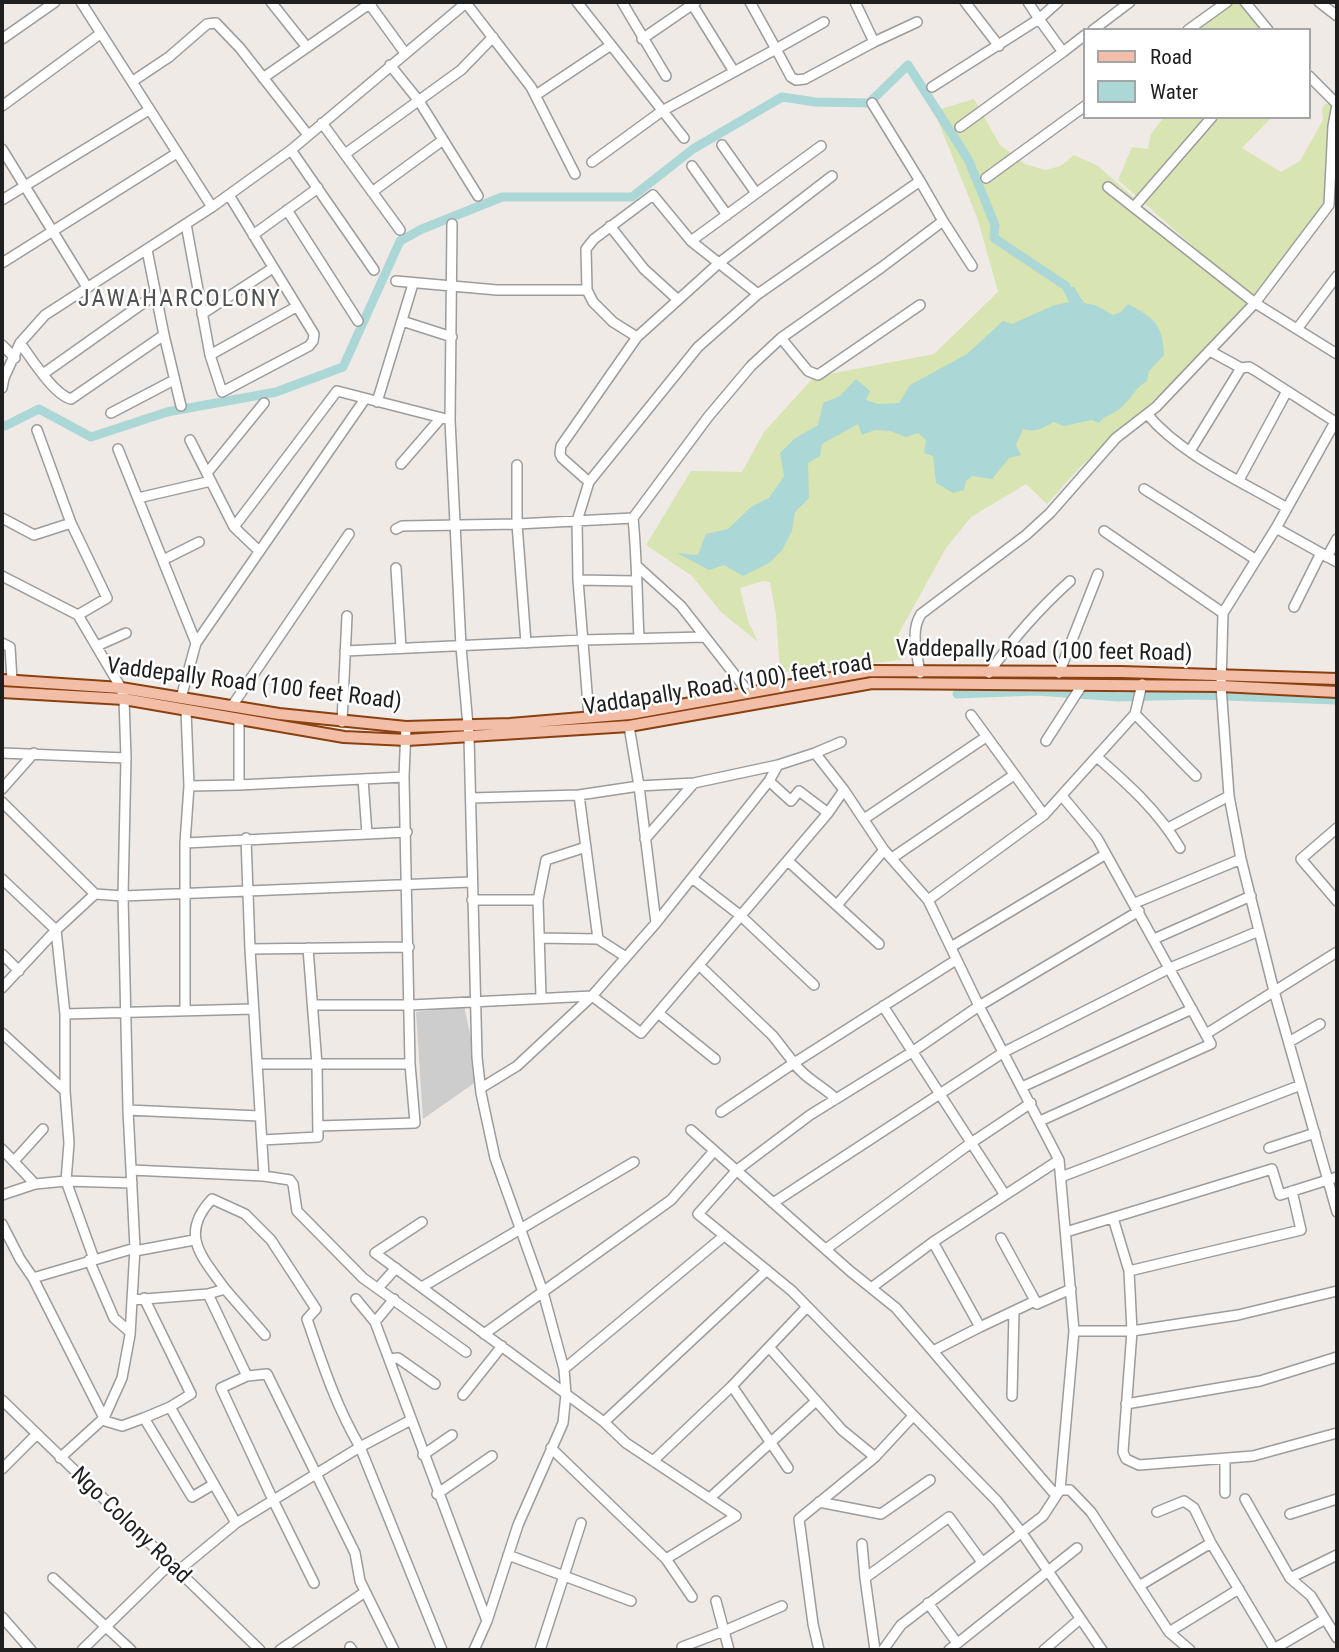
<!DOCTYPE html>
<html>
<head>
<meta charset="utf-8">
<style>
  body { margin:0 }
  #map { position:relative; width:1339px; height:1652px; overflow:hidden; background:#efeae6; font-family:"Roboto Condensed",sans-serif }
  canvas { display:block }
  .frame { position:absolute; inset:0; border:4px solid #1f1f1f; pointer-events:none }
  .legend { position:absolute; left:1083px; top:28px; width:228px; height:91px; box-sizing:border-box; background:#fff; border:2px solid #a5a5a5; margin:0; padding:9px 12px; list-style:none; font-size:21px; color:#1f1f1f }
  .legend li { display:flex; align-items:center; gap:14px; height:35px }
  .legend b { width:35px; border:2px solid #a5a5a5 }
</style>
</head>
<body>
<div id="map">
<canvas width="1339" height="1652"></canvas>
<div class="frame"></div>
<ul class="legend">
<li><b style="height:9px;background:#f3bea7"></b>Road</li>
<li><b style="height:19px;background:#abd8d6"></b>Water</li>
</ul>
</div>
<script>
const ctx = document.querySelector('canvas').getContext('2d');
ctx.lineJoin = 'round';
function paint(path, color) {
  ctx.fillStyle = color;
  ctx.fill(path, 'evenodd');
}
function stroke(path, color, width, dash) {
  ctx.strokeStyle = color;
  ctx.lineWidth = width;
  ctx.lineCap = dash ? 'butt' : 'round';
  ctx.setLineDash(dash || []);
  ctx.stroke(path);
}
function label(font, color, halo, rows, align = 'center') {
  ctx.font = font + ' "Roboto Condensed",sans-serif';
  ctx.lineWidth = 5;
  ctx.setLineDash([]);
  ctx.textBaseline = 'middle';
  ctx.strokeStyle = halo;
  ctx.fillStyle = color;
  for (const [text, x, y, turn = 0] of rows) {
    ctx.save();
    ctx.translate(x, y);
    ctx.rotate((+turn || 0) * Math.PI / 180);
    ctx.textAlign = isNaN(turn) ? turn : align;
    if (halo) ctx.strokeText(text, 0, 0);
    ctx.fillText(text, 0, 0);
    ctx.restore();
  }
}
const religious = new Path2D(`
  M464,1006l16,73 -57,40 -7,-107z`);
const grass = new Path2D(`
  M1232,2h11l18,28h-61l1,-6z
  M974,99l26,46 25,19 20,6 16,-4 13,-11 24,11 153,136 -98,99 -74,67 -32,36 -21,-20 -55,33 -25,31 -47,85 2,27 -121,13 -4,-58 -6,-33 -7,-1 -23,7 8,33 10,21 -37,-30 -29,-36 -46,-31 45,-74 51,1 22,-40 50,-55 120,-23 64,-62 -20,-72 -44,-109z
  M1325,104h9v9l-7,15 3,37 -3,37 -71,95 -36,-27 -102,-90 14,-33 16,2 3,-15 13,-17h108l-30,31 39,24 19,-11 23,-41 -1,-11z`);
const water = new Path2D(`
  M1066,286l8,1 10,16 11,2 18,10 8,-3 7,-8c26,14 35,20 36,51l-15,16 -2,10c-13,7 -17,21 -29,29 -7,5 -13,5 -19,13l-7,-3 -28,6 -11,-4c-9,6 -19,11 -30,7l-7,16 5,10 -12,3 -17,21 -20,-3 -6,5 -2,9 -11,3 -17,-10 -3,-27 -9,-3 2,-13 -8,-7 -12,4 -16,-6 -15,-1 -13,5 -4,-11 -36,20 -2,12 -12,7 1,35 -14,14 -3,19 -10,19 -13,13 -26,13 -19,-11 -15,5 -32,-17 21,2 8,-21 22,-5 23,-22 18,-9 15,-22 -4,-23 14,-14 24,-14 5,-22 17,-7 16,-17 14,12 -4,9 12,4 21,-1 11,-18 57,-31 36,-33 9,3 40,-18 17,-4 -6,-12z`);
const canal = new Path2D(`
  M2,425l3,1 34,-17 52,28 76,-25 109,-20 67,-25 57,-126 22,-12 80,-32h130l61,-48 89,-52 33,5 54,1 39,-38 60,94 27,66 -1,13 72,48
  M957,694l80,-3 82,6 77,-2 141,5`);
const minor = new Path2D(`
  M81,2l131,205
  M271,2l35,44
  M368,2l37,51
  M622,2l44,74
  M855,2l19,40 43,-20
  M965,2l34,44
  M1028,2l11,17 19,-17
  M1245,2l23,28
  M1319,2l18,14
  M466,3l65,84 44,87
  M692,4l41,66
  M824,22l-48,27 15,28 5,3 9,-1 69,-37
  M1093,30l37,-28
  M1188,30l39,-28
  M2,39l53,-37
  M642,39l54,-37
  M611,45l73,93
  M390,65l29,36 59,95
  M1309,76l28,28
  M263,78l109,-76
  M133,81l36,-24 38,-33 9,-1 24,25 68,87
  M932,87l107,-68 24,33 22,-17
  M536,95l75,-50 -34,-43
  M2,106l98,-72
  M322,123l78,107
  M960,127l103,-75
  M722,145l34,48
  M2,149l85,138
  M291,150l83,120
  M345,154l116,-84 32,-33
  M592,162l70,-51 114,-62 -26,-47
  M692,166l35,49
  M986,178l99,-72
  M920,181l23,40
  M1108,187l147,116 82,51
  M372,192l71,-52
  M2,200l147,-90
  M1134,207l78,-90
  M287,210l71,111
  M186,224l24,131 12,37 87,-46 4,-5 1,-7 -85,-139
  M452,224l-2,196 11,227 8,90 8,320 4,36 14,65 48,134 21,77 2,25 -3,29 -45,102 -31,96 -13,29
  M610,226l34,43 33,30
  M253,235l65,-47
  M2,263l175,-110
  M396,281l101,9h90
  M758,294l-67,-53 130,-95
  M202,314l71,-46
  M402,321l50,16
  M1297,329l40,-53
  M164,335l17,71
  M637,337l-24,-15 -20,-20 -6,-12 -1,-41 8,-10 59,-44 38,46
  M781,338l27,33 10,4 102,-70
  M20,343c11,15 34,52 51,56l93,-64 -17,-85
  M2,345l13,13
  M1210,351l31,17 8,-1 7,4 81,52
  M210,355l86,-48
  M43,374l113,-80
  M2,388l2,-10 16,-35 25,-28 167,-108 79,-57 176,-148
  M377,402l36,-118
  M111,413l63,-33
  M1147,414c34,41 94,67 140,94
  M37,430l34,93 36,75 -29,17 43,73 3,11 2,59 -3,138 5,214 7,138 -5,87 -8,43 -18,40 -44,40
  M190,440l44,87 25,24
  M118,449l78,194
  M1190,451l51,-83
  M401,464l39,-45
  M517,465v59l9,119
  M207,473l57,-70
  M1239,480l48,-89
  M589,482l-27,-24 -2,-4 1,-8 76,-109 82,-74 113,-87
  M1144,489l111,70
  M138,498l73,-17
  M2,518l32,17 37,-12
  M633,518c4,40 4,80 6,120
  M234,527l103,-136 113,29
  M1276,528l61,34
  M396,529l6,-3 115,-2 116,-6 75,-101 43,-51 30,-28 101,-71 61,-46 29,45
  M1104,531l119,82 -2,73 8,110 12,63 33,132 63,221
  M1327,557l10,-18
  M163,560l36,-18
  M638,567l43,39 68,87
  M396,568l5,80
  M2,576l76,39
  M578,580l58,1
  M1294,607l27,-54
  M1223,613l53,-85 59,-106
  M2,643l8,4 2,33
  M97,646l29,-13
  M345,651l237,-11 121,-3
  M920,673c-3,-20 -10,-42 1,-59l105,-79 24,-22 66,-75 40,-31 99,-104 74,-98 4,-79 4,-21
  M989,673c24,-35 50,-64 81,-92
  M1059,673l39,-99
  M181,698l15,-55 169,-244
  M232,706l117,-172
  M1135,714l61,62
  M971,715l73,100
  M589,717l-11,-137 -1,-59 12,-39 109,-135 60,-53 162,-113 -48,-78
  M239,720v65l165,-8
  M342,722l5,-106
  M629,726l10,60 17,137
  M1046,741l36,-56
  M2,753l124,5
  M815,753l29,37 40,60 44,50 51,106 80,154 15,171 -14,159h10l21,22 78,120 21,18
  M1097,757c32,28 61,54 83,91
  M778,765l-9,16 -113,142 -64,73 49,37 187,-220
  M363,779l4,55
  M769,781l22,20 8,-10 29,22 16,-23
  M189,786l50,-1
  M2,789l32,-36
  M579,795l19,144
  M471,798l108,-3 60,-9 55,-3 84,-18 37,-12 26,-11
  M2,802l93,92
  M864,819l122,-82
  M1168,828l61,-32
  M1337,828l-36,31 36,42
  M246,838l4,111 14,227
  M645,839l49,-56
  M185,843l222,-11
  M892,858l122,-83
  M788,861l91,83
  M692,878l49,38 73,69
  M2,879l54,51 9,84v77l4,52 -3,38 28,78
  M472,900h66l3,97
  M538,900l8,-40 40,-13
  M928,900l116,-85 91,-101 7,-30
  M1135,903l106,-44
  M837,905l47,-55
  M539,938l59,1 28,18
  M1154,939l97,-43
  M951,947l155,-93
  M250,949l159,-2
  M2,954l17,17
  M699,965l74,71 21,27 162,-103
  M2,988l54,-58 39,-36 28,2 348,-14
  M313,1005h98l181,-9
  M883,1006l122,189
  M185,1011v-168l4,-57 -3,-76
  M658,1013l57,46
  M65,1014l188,-5
  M2,1033l63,58
  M1206,1034l131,-82
  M1289,1042l31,-18
  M257,1064h153
  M1022,1087l170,-78
  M481,1088l36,-22 75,-70
  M128,1110l131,6
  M721,1112l73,-49c11,16 28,22 42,36
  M1040,1121l171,-77 -114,-206 -35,-42
  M318,1126l97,-3 -5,-59 -6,-287 2,-50
  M691,1130l159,141 46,37 157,184 7,-2
  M262,1140l56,-3 -1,-72 -9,-117
  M1269,1148l46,-15
  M2,1149l33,35 31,-3 66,2
  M14,1161l29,-32
  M131,1170l133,6 26,4 3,4 4,27 66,67 103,74
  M1061,1177l240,-92
  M2,1195l33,-11
  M773,1203l231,-151 166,-84 89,-37
  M1113,1218l16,53 3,60 -9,121 3,7 13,6 114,-9 84,-23
  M422,1222l-47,31 229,169 22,21 110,73 -70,43 -115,-111
  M2,1224l18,35 13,19 71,140
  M1066,1232l206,-63 8,26 57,-18
  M1001,1238l36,66 34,-15
  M826,1249l145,-106 60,-40
  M135,1251l59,-11
  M89,1260l25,58 16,14
  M1129,1271l172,-41 -9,-39
  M33,1278l102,-30
  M422,1287l212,-125
  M378,1288l18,-20
  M871,1288l62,-46
  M225,1289c-22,-31 -47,-54 -13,-90l33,15 26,26 45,69 -9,10c15,44 29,87 53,128l82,203
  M208,1294l17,-5 40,46
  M144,1298l47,96 -21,13 66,116
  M356,1299l19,23
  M394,1299l-19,23 112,299
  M132,1300l76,-6 39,82 -26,12 52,112 41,83
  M980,1327l55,-26
  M1074,1331h58l106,-16 99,-24
  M484,1334l187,-134 43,-49
  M769,1347l73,83 33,27 -76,62 14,105 6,26
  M933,1351l47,-24 -47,-85 126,-82
  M389,1359l9,-1 37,26
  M564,1369l160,-133
  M247,1376l20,-2 88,179 5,28 34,69
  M732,1386l56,82
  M463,1395l39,-49
  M1012,1396l2,-84
  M2,1400l258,250
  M1126,1404l134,-23 77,-24
  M144,1418l26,-11
  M102,1420l20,6 22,-8 48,79 22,-13
  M604,1422l163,-152
  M423,1455l29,-20
  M875,1457l38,-41
  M653,1461l79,-75 75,-79
  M2,1469l34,-34
  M1225,1493v-34
  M437,1494l55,-38
  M711,1497l105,-96
  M1245,1499l45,79 21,18 26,42
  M819,1502l62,12 49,-34
  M1157,1512l27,-11 10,7 17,35 64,107
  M1290,1514l47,-15
  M862,1544l3,34 84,-61 33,45
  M508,1555l123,46
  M666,1559l26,38
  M178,1571l58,-48 124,-76 51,-27
  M53,1578l78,72
  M865,1578l10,72
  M1290,1578l47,-23
  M1139,1586l72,-43
  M928,1603l29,40
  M2,1617l29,33
  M1169,1632l70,-43
  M350,1647l2,3
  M682,1647l42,-16 -8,-30
  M1274,1649l51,-30
  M82,1650l88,-86
  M280,1650l85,-58
  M540,1650l41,-127
  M729,1650l-5,-19 58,-25
  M883,1650l18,-25 142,-109 17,-26
  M949,1650l128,-102
  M1044,1650l36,-31
  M1102,1650l-80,-117 -25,-32 -205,-210 -94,-77 39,-44 73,-55 102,-63 67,-46 160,-95`);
const major = new Path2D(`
  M2,680l119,8 158,26 127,13 104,-3 120,-10 240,-43 252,1 215,7
  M2,692l122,7 220,38 63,3 222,-14 243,-43 349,3 116,6`);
const streetNames = [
  ["Vaddepally Road (100 feet Road)",1044,652,1],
  ["Vaddepally Road (100 feet Road)",254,685,7],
  ["Vaddapally Road (100) feet road",728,686,-9],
  ["Ngo Colony Road",130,1526,44]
];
const neighbourhoodNames = [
  ["JAWAHARCOLONY",180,300]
];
paint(religious, '#cdcdcd');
paint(grass, '#d8e4b1');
paint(water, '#abd8d6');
stroke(canal, '#abd8d6', 9);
stroke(minor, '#9c9c9c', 12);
stroke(major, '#8b410f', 14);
stroke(minor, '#fff', 9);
stroke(major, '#f3bea7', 10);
label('23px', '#1f1f1f', '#fff', streetNames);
ctx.letterSpacing = '2px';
label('24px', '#525252', '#fff', neighbourhoodNames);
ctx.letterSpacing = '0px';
</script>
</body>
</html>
